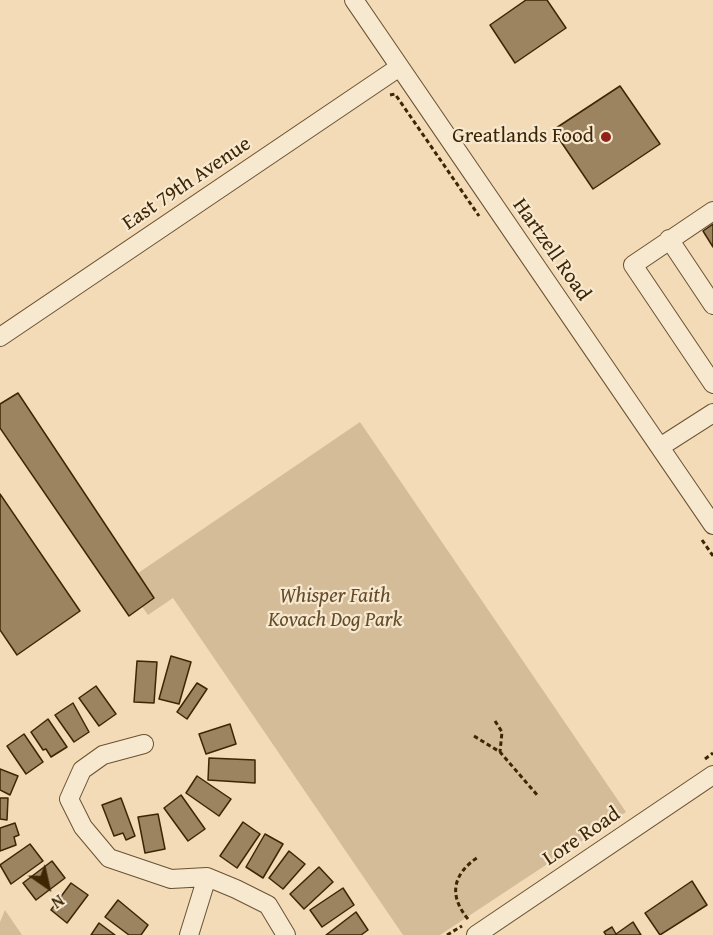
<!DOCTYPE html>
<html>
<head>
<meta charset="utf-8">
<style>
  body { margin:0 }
  #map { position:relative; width:713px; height:935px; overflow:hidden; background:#f3dbb7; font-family:"Gentium Book Plus",serif }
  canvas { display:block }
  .north { position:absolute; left:18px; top:857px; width:60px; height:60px; -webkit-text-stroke:4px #f7e8d0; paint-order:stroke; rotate:146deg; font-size:16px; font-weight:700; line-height:24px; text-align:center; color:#3e2504 }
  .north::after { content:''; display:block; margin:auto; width:21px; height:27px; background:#3e2504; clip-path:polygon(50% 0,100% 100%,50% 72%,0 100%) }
</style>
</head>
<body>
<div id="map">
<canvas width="713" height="935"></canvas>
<div class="north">N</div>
</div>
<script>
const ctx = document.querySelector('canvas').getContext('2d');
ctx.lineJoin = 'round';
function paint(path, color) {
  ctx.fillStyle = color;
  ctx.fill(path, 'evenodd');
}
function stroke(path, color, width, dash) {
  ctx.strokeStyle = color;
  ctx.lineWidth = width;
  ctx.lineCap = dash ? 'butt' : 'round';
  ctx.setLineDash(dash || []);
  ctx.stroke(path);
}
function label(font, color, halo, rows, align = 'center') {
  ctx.font = font + ' "Gentium Book Plus",serif';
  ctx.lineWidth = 4.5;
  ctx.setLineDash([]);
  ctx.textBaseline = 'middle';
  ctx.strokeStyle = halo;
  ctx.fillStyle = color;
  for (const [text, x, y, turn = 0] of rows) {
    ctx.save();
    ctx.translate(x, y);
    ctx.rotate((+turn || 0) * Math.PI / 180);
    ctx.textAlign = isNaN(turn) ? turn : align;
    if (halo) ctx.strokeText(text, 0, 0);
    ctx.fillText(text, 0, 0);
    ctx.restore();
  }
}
const green = new Path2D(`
  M360,422l266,390 -186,123h-37l-230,-337 -25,17 -23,-33z
  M5,910l17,25h-22v-13z`);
const building = new Path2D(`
  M526,0h21l19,28 -51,35 -25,-38z
  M620,86l40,58 -67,45 -40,-59z
  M713,224v23l-10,-16z
  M18,393l136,205 -25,18 -129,-188v-24z
  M0,494l80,117 -63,44 -17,-25z
  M171,656l20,6 -12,42 -20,-5z
  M137,661l20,1 -3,41 -20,-1z
  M197,683l10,6 -20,30 -10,-7z
  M96,686l20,28 -17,12 -20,-28z
  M73,703l16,29 -15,10 -19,-27z
  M48,719l19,28 -16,10 -5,-8 -3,1 -12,-18z
  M230,724l6,20 -30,10 -7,-20z
  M24,734l19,28 -17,12 -19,-28z
  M209,758l46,2v23l-47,-3z
  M0,769l18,7 -8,19 -10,-5z
  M197,776l34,23 -12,17 -33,-23z
  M181,795l24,34 -17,12 -24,-33z
  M0,798h8l-1,22 -7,-1z
  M121,798l14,38 -9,4 -3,-7 -9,3 -12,-31z
  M158,814l7,35 -20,4 -7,-36z
  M243,822l17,12 -23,34 -17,-12z
  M15,823l4,12 -5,2 2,8 -16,6v-23z
  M265,834l18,10 -20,34 -17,-11z
  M30,844l13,17 -32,23 -11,-19z
  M289,851l16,13 -22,25 -14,-11z
  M52,861l13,17 -29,22 -13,-17z
  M319,867l14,15 -29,27 -14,-15z
  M692,881l15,24 -47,30 -15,-22z
  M71,883l17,12 -21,28 -16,-13z
  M343,888l11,17 -32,22 -12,-17z
  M118,900l30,25 -7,10h-12l-24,-18z
  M356,912l12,18 -7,5h-35z
  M633,922l8,13h-35l-2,-3 8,-5 4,7z
  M99,923l16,12h-24z`);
const path = new Path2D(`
  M390,95l5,-1 84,122
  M702,540l11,16
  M495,721l7,11 -2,20
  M474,736l26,16 38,44
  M705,759l8,-6
  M468,919c-20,-24 -15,-45 10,-62
  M447,935l15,-9`);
const minor = new Path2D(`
  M354,0l359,525
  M713,211l-80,54 80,119
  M669,239l44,66
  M0,337l398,-269
  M660,447l53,-34
  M144,744l-41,11 -21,15 -13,29 14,28 26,31 62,21 36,-2 29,12 32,16 18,30
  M189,935l18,-58
  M476,935l237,-160`);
const markers = [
  [606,137,6,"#8f2418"]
];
const poiNames = [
  ["Greatlands Food",594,137]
];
const streetNames = [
  ["East 79th Avenue",187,184,-34],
  ["Hartzell Road",551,250,55],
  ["Lore Road",582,837,-34]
];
const parkNames = [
  ["Whisper Faith",335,597],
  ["Kovach Dog Park",335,621]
];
paint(green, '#d4bc99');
paint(building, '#9c8461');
stroke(building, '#3e2504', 1.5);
stroke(minor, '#6b5231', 20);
stroke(path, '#3e2504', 3, [4.5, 3]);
stroke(minor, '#f7e8d0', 18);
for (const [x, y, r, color] of markers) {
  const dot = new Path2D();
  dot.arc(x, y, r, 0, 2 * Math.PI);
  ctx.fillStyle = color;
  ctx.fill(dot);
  stroke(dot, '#f7e8d0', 2);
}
label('21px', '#3e2504', '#f7e8d0', poiNames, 'right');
label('21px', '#3e2504', '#f7e8d0', streetNames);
label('italic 21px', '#644b29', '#f7e8d0', parkNames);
</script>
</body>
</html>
